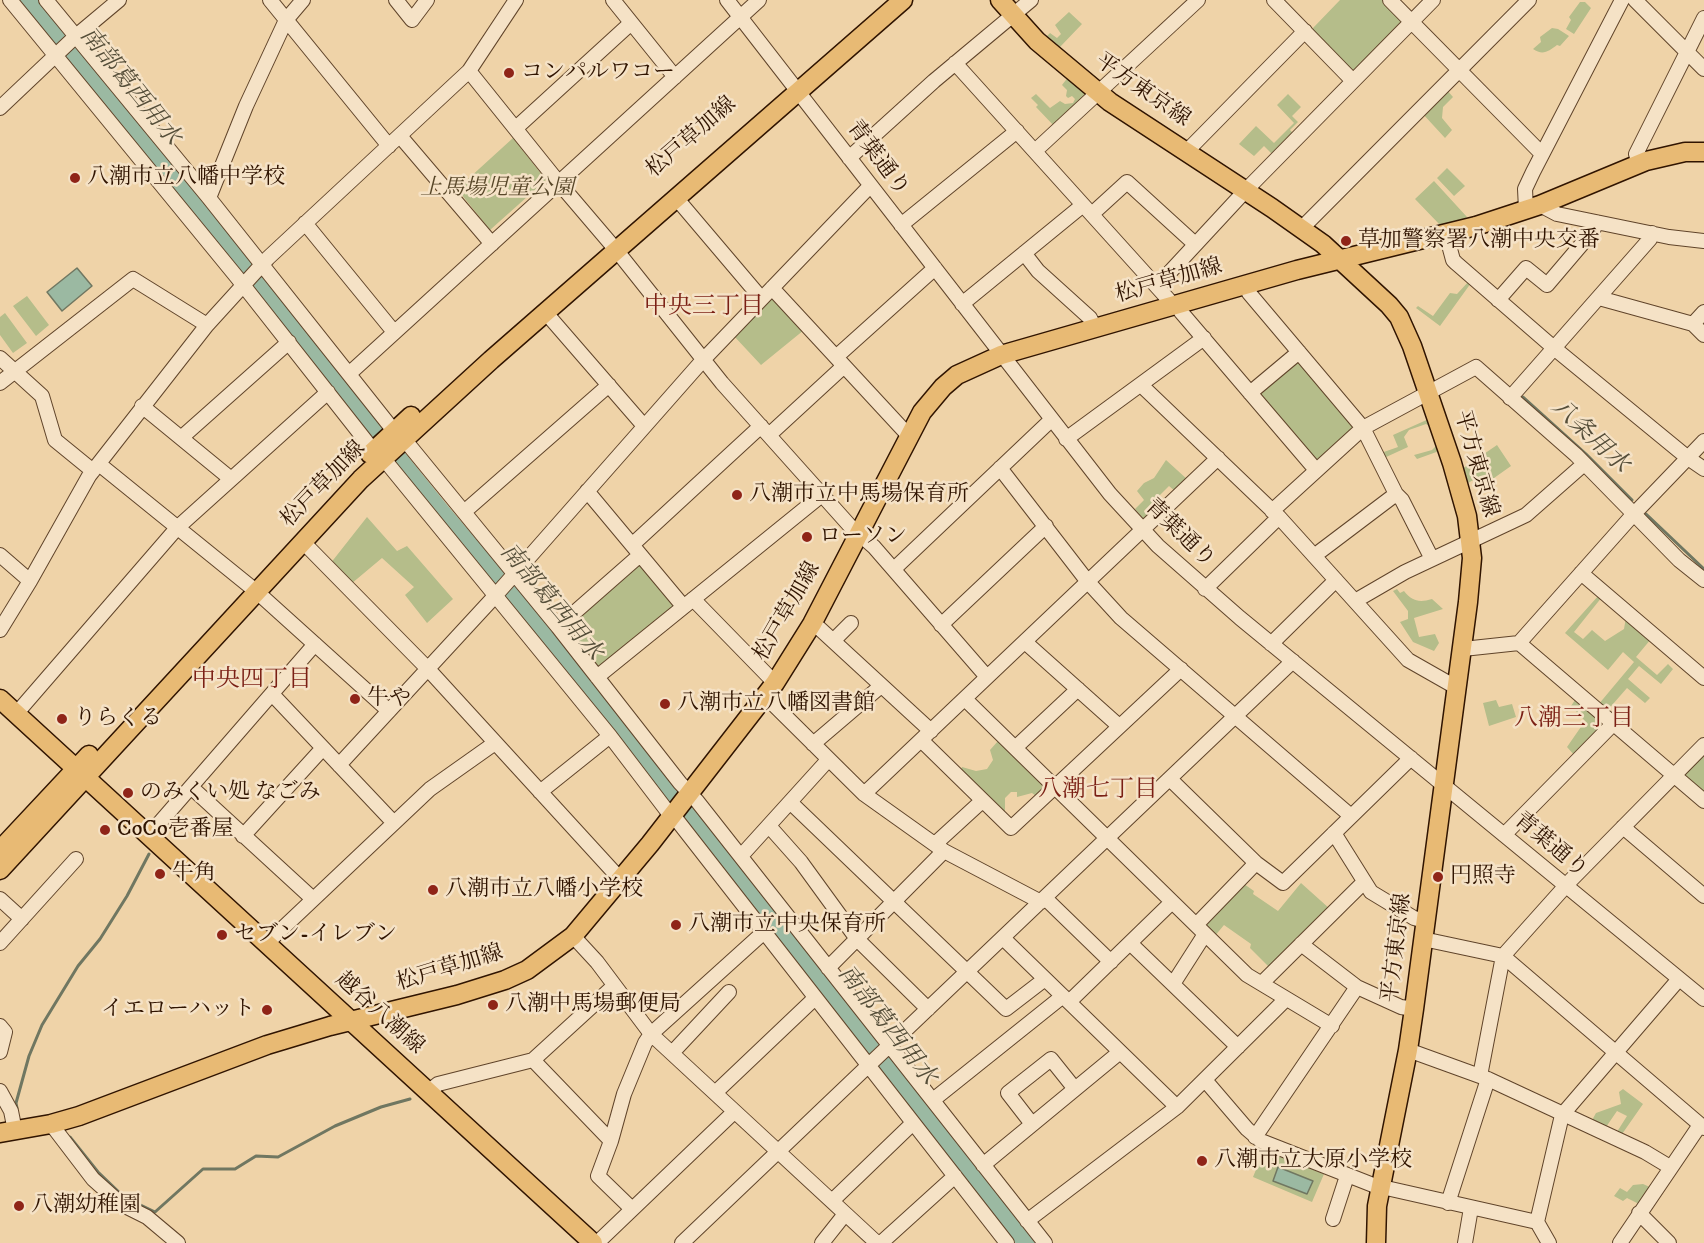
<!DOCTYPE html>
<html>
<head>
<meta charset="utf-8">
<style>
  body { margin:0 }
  canvas { display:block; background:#efd3a8 }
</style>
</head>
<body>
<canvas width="1704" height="1243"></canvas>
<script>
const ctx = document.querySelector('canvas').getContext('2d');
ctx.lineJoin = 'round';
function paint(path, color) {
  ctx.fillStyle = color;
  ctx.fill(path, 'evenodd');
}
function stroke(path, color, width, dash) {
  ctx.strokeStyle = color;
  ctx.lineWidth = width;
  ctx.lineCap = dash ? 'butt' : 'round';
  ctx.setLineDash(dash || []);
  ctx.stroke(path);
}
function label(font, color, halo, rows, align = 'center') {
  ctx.font = font + ' "IM FELL DW Pica","Noto Serif JP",serif';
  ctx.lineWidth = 5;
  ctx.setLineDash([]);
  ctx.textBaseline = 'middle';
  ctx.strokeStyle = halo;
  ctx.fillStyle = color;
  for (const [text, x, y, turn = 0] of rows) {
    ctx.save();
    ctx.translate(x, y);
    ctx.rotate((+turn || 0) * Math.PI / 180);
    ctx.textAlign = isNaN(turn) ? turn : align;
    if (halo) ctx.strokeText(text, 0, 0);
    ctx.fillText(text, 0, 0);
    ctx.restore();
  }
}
const green = new Path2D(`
  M1340,0h44l19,19v5l-47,48h-5l-38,-39v-5z
  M1580,2h5l6,6 -17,26 -8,-5 5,-9 -2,-3z
  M1069,12l13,12 -22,23 -13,-11 3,-3 7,5 4,-4 -6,-9z
  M1552,28l6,1 11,7 -9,10 -3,-1c-8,6 -14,11 -24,4l8,-7 -1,-5z
  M1069,76l19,16v5l-33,30 -19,-20 2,-2 -7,-7 5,-4 14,14 10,-7 5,3 8,-1 2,-4 -3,-3 -4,2 -2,-2 1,-6 -5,-5z
  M1446,89l7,8 -10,10 -1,11 10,12 -7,8 -23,-25z
  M1288,94l13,13 -9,9 6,6 -8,8 3,3 -21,21 -8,-8 -10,10 -15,-12 17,-18 18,17 20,-20 -17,-18z
  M513,138l33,42 -56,50 -33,-41z
  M1447,168l18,18 -11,10 -17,-18z
  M1434,181l33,36 -3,2 -24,6 -25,-26z
  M1469,281l2,2 -31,43 -24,-18 2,-2 15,10 17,-23 7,1z
  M27,296l22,29 -13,11 -23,-30z
  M769,297h5l30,33 -43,35 -28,-30z
  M5,313l22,30 -14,10 -13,-18v-18z
  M1299,359l55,65v5l-35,32h-6l-55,-66z
  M1431,418l11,32 -25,9 -3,-4 18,-5 4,-4 -7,-20 -3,-2 -17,6 -5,7 4,10 -24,11 -3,-5 17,-6 -5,-12z
  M1497,445l14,21 -24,17 -6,-7 -17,9 -5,-14z
  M1166,460l22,20 -12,12 -7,-6 -25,25 5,6 -4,4 -10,-12 9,-9 -7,-9 7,-8 10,-5z
  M367,517l30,34 10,-5 46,53 -26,24 -22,-28 9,-8 -32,-29 -31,26 -21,-20z
  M639,561l37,44 -75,62 -5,-1 -30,-37 2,-5z
  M1397,589l3,4 4,-2c8,10 15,12 28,8l11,10 -29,9 5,19 16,-3 4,9 -5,8 -21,-9 -13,-20 8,-3v-8l-15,-20z
  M1599,595l3,2 -28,35 9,7 9,-9 13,11 19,-12 2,-12 25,22 -15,18 21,18 11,-11 5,5 -12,15 -22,-18 -11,13 22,19 -5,5 -18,-15 -21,24 -8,-7 36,-43 -11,-10 -15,18 -43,-37z
  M1496,700l3,7 13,-3 4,13 -27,9 -6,-23z
  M1575,700l30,26 -30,30 -8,-9 18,-26 -14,-15z
  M998,741l47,47 -9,8 -4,-3 -15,4v-5h-6l-6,6v14l-6,-2 -38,-40 1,-3 14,4 11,-2 6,-9 -3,-10z
  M1704,751v44l-20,-17 -1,-6z
  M1301,883l29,26 -59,60 -21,-21 1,-4 -27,-19 -10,12 -12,-11 42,-42 10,7 -1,3 25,17z
  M1623,1089l20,15 -23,33 -5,-2 12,-19 -10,-5 -13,19 -14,-6 6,-11 25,-9 -2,-12z
  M1264,1150l60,24 -12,28 -59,-25z
  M1643,1184l9,4 -11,17 -14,-7 -4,3 -9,-5 6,-8 7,4 6,-7z`);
const water = new Path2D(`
  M77,268l15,18 -30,25 -15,-19z
  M1278,1167l35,14 -6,13 -34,-13z`);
const stream = new Path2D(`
  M1523,397l63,57 46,46
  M1646,514l58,55
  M17,1108l-1,-5 13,-47 13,-31 36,-59 22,-27 27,-43 22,-42
  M70,1137l28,35 26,25 31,15 48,-43h32l21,-13 22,1 57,-31 46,-19 29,-8`);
const river = new Path2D(`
  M28,0l410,508 133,157 456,578`);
const minor = new Path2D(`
  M10,0l226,276 137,174
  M46,0l163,198 185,233
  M270,0l119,146
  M396,0l16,20 15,-20
  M613,0l62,77
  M727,0l383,494 48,52 82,72 464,381
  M1274,0l79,81
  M1390,0l152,154
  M1635,0l69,69
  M955,63l213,236 2,8
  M469,71l90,112 58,68 105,132 128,143 24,21 113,130
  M0,108l76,-72 43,-36
  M516,128l115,-105
  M400,136l92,108
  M1035,151l163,-151
  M1187,151l118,-120
  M849,158l85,-77 97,-81
  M1639,164l-3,-10 68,-136
  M209,198l37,-92 40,-86 17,-20
  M677,199l84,99
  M1540,205l17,9 112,23 35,4
  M1526,209l-1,-20 8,-17 89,-172
  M1092,214l35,-32 68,62
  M305,223l89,109
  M901,225l116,-94
  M1301,229l228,-229
  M1446,234l7,26 3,3 98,85 134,110 16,11
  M1024,253l14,18 52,47 5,10
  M1246,285l3,8 114,135 33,66 -82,62
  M1157,286l89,-96 187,-190
  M772,288l137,148
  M1599,298l94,26
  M1498,300l28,-32 21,17 46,-54 3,-9
  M962,304l121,-99
  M1179,304l2,8 135,158
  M1704,312l-11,12 11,11
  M546,313l98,113
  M836,357l99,-89
  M0,358l42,38 13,44 38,31
  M350,373l409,-373
  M0,383l133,-104 74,46
  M1141,385l138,132 129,143 44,25 6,1
  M1250,393l49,-41
  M1510,398l140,-159 2,-6
  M142,406l89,73
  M769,435l75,-69
  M181,438l108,-96
  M404,439l154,188 122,156 17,18 348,442
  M1066,439l138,-101
  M383,458l227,278 61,80
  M99,464l158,128 132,119
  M1000,468l88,114 33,36 230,198
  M587,491l96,115
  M1396,494l6,6 30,59
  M1272,511l91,-83 113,-61 100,88 103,105 25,20
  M464,512l145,-127
  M303,542l125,127 193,211
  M632,545l129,-119
  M0,555l30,26
  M894,569l157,-149
  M1581,573l123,105
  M1205,589l74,-72
  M693,599l82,84
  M1355,601l50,-29 121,-57 58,-51
  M812,624l7,4 112,103
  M941,625l105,-99
  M558,627l82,-72
  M0,630l30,-49 59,-105 118,-151 61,-67 201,-187 47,-71
  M833,641l18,-18
  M1025,642l94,84
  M1519,643l185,158
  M1271,644l65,-64
  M1463,649l56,-6 112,-126 73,-76
  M597,677l226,-183
  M272,694l122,129
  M765,696l99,98 80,57 97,51
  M965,699l282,276 85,51
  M16,714l161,-186 151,-136
  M921,740l90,88 170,-159
  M813,744l68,-58
  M1015,748l63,-59
  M339,765l156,-169 208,-236 167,-174
  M1170,779l86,84 27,20 128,-125
  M191,787l122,112
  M540,792l70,-56
  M864,794l354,-336
  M790,802l216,207 39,-30
  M673,815l334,428
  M769,826l32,36 56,77 71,70
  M1623,827l81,69
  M1334,833l37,59 43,26 11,3
  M149,835l166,-191
  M1504,835l109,-111
  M243,836l80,-88
  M935,844l47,-43
  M741,856l87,-96
  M1045,898l66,64
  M0,899l22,20
  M1196,925l60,-62
  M573,936l24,26 54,72 226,209
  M1003,938l174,169
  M1423,939l80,17 201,172
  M0,943l76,-84
  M1130,943l108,104
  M266,944l164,-155 65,-46
  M1301,944l56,43
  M828,968l116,-117
  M1262,983l102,-101
  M1173,984l32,-50
  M1069,1002l103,-100
  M0,1026l5,6 -5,20
  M1408,1050l80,29 157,73 25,15
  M672,1053l57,-61
  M533,1060l78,81
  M1480,1076l23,-120 68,-76 133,-135
  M1205,1080l42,49 14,12 112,44 164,37 12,21
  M0,1091l11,20 4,20
  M428,1092l10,-8 95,-24 81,-74
  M715,1093l100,-95
  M933,1100l130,-104
  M51,1124l42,55 28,25 26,13 31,26
  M1032,1124l-24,-31 43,-34 24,30
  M1255,1137l102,-150 44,20 13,2
  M983,1165l137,-113
  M832,1201l81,-78
  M1448,1203l40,-124
  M632,1209l-34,-33 13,-35 13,-47 21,-51 6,-9 113,-102
  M1639,1213l30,30
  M1333,1219l14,-43
  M1027,1221l150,-114 109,-108
  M1537,1222l25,-107 117,-136
  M597,1243l137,-131
  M682,1243l611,-582
  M822,1243l23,-29
  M881,1243l74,-67
  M1465,1243l6,-35
  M1620,1243l80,-118`);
const major = new Path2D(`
  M1000,0l37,41 73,61 162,106 51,36 66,61 10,12 13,29 40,117 15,53 5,42 -4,44 -54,407 -6,41 -31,156 -1,37
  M370,454l41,-38
  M0,699l593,544
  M0,850l89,-95
  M0,870l361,-391 130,-119 412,-360
  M0,1133l51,-9 28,-8 188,-71 63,-19 127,-31 48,-15 22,-10 46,-34 77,-92 125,-161 37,-59 110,-212 21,-25 14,-12 44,-20 296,-85 179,-44 64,-21 106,-44 39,-9h19`);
const markers = [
  [509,73,6,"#8f2418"],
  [75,178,6,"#8f2418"],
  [1346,241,6,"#8f2418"],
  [737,495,6,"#8f2418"],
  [807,537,6,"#8f2418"],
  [355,699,6,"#8f2418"],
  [665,704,6,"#8f2418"],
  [62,719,6,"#8f2418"],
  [128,793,6,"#8f2418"],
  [105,830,6,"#8f2418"],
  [160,874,6,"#8f2418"],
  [1438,877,6,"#8f2418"],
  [433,890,6,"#8f2418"],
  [676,925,6,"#8f2418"],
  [222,935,6,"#8f2418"],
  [493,1005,6,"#8f2418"],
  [267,1010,6,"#8f2418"],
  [1202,1161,6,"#8f2418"],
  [19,1206,6,"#8f2418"]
];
const poiNames = [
  ["コンパルワコー",521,73],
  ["八潮市立八幡中学校",87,178],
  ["草加警察署八潮中央交番",1358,241],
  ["八潮市立中馬場保育所",749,495],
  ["ローソン",819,537],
  ["牛や",367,699],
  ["八潮市立八幡図書館",677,704],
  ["りらくる",74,719],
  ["のみくい処 なごみ",140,793],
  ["CoCo壱番屋",117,830],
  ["牛角",172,874],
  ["円照寺",1450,877],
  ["八潮市立八幡小学校",445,890],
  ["八潮市立中央保育所",688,925],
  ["セブン-イレブン",234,935],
  ["八潮中馬場郵便局",505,1005],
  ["イエローハット",255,1010,"right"],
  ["八潮市立大原小学校",1214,1161],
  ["八潮幼稚園",31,1206]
];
const streetNames = [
  ["平方東京線",1142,91,35],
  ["松戸草加線",692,138,-41],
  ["青葉通り",877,159,53],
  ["松戸草加線",1169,282,-16],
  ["平方東京線",1475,464,74],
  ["松戸草加線",324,485,-46],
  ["青葉通り",1179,534,44],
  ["松戸草加線",788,612,-60],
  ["青葉通り",1550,846,40],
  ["平方東京線",1398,948,-83],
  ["松戸草加線",450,969,-17],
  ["越谷八潮線",379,1014,42]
];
const parkNames = [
  ["上馬場児童公園",497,189]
];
const waterNames = [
  ["南部葛西用水",129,87,51],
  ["八条用水",1589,437,43],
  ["南部葛西用水",550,603,50],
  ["南部葛西用水",886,1026,52]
];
const neighbourhoodNames = [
  ["中央三丁目",704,308],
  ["中央四丁目",252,681],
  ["八潮三丁目",1574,720],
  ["八潮七丁目",1098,791]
];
paint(green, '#b5bd8a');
paint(water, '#9bb9a2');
stroke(water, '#707761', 1.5);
stroke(stream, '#707761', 3);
stroke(river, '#9bb9a2', 18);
stroke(minor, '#60442a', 16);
stroke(major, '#301400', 21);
stroke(minor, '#f5e2c6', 14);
stroke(major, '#e8ba74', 18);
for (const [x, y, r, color] of markers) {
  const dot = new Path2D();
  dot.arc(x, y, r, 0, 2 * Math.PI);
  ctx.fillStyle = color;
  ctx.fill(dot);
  stroke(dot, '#f5e2c6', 2);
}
label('22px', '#301400', '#f5e2c6', poiNames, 'left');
label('22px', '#301400', '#f5e2c6', streetNames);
label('italic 22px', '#584729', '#f5e2c6', parkNames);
label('italic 24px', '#554e39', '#f5e2c6', waterNames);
label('24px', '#7a1f14', '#f5e2c6', neighbourhoodNames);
</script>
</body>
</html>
